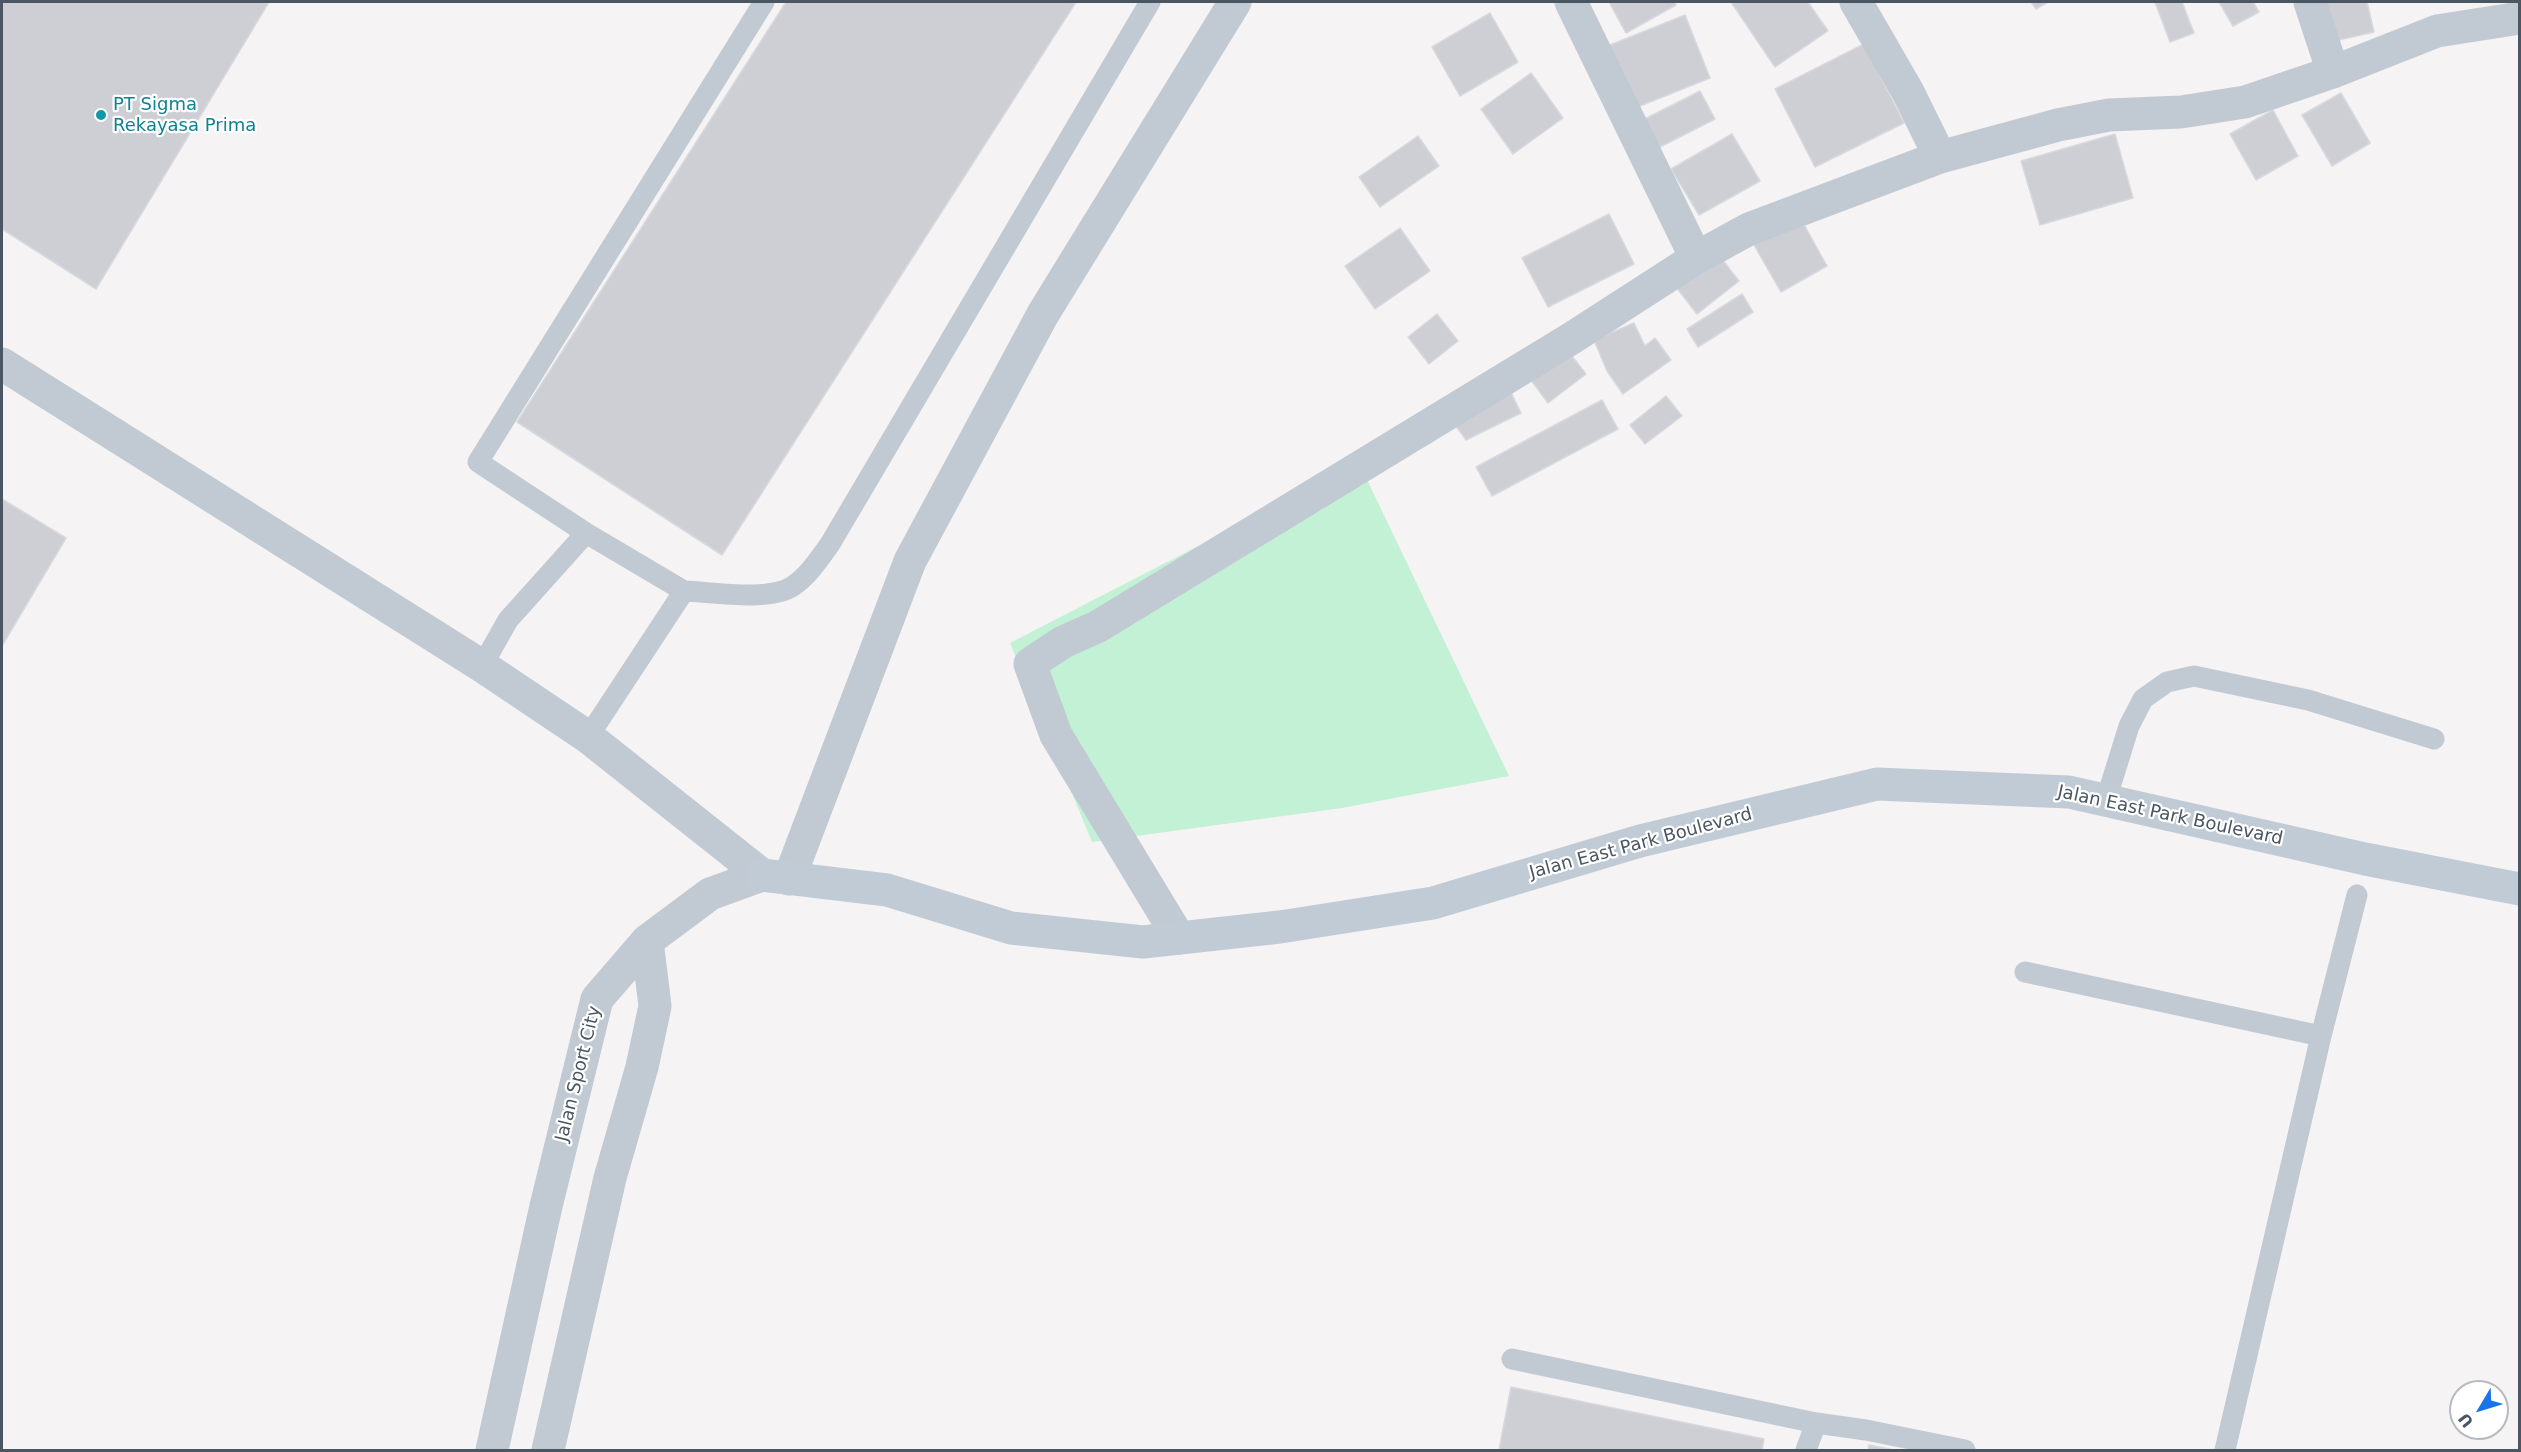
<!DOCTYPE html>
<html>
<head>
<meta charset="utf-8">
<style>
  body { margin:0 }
  #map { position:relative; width:2521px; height:1452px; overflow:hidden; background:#f5f3f3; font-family:"DejaVu Sans",sans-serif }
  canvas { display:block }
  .frame { position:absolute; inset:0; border:3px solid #4a5661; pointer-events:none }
  .north { position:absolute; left:2449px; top:1380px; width:60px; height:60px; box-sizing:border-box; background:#fff; border:2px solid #b7bbc0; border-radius:50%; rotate:232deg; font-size:16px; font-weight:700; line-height:24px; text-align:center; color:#4a5661 }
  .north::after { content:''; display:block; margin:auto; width:21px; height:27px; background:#1a73e8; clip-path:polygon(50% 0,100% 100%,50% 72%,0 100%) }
</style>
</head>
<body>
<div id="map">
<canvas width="2521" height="1452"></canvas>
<div class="frame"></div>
<div class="north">U</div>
</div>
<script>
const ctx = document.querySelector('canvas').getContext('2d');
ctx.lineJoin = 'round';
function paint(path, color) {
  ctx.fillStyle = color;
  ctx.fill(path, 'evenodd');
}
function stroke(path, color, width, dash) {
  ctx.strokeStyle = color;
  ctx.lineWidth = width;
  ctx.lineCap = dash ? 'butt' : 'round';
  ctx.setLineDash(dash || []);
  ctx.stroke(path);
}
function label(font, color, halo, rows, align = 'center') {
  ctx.font = font + ' "DejaVu Sans",sans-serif';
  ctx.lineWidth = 4.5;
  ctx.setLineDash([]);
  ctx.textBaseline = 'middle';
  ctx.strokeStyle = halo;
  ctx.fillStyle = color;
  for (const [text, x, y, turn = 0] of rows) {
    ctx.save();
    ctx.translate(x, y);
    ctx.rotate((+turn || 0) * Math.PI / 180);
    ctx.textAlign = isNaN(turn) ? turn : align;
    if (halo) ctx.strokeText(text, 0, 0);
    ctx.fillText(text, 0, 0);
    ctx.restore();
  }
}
const green = new Path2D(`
  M1359,463l150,313 -167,32 -250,34 -82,-199z`);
const building = new Path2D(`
  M2,2h267l-173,287 -94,-60z
  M786,2h290l-354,553 -205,-133z
  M1609,2h65l2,3 -50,28z
  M1731,2h77l20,29 -53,36z
  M2031,2h17l-12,7z
  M2155,2h27l12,31 -24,9z
  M2219,2h34l6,10 -26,14z
  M2321,2h46l7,30 -44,10z
  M1490,13l28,49 -58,34 -28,-49z
  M1685,15l25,63 -75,30 -25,-63z
  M1864,44l40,79 -89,44 -40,-78z
  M1531,73l32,45 -50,36 -32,-45z
  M1700,91l15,28 -63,32 -15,-28z
  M2341,93l29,50 -38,23 -30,-51z
  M2273,110l25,46 -42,24 -26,-46z
  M1732,134l28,47 -61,34 -28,-46z
  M2115,134l18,64 -93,27 -19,-64z
  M1418,136l21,30 -59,41 -21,-30z
  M1797,212l30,54 -46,26 -31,-54z
  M1609,214l25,50 -86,43 -26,-49z
  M1400,228l30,43 -55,38 -30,-43z
  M1718,254l21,27 -42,33 -21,-27z
  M1742,294l11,18 -55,35 -11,-18z
  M1437,314l21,27 -29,23 -21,-27z
  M1634,323l11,23 10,-8 16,22 -48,34 -16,-23 -13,-31z
  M1568,351l18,23 -38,29 -17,-23z
  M1507,384l14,29 -55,27 -13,-18z
  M1666,396l16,20 -37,28 -15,-19z
  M1602,400l16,29 -126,67 -16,-29z
  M2,499l64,39 -64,108z
  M1511,1387l253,52 -2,11h-263z
  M1869,1445l25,5h-26z`);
const service = new Path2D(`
  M586,533l-108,-71 286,-460
  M684,591c29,1 85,11 109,-5 15,-10 27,-28 37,-42l320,-542
  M482,666l26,-46 78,-87 98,58 -96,146
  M2106,800l23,-74 14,-27 24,-17 27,-6 114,24 126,39
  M2025,972l296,64
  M1512,1359l304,64
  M1806,1450l10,-27 50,7 99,20
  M2225,1450l96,-414 36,-141`);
const minor = new Path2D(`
  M1571,2l125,256
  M1856,2l52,90 32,65
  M2310,2l23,70
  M2,364l480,302 106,71 174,138
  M789,879l121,-318 133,-247 192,-312
  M1179,938l-123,-203 -26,-71 33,-22 34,-15 475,-289 124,-80 53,-29 191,-72 118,-32 51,-10 72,-3 64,-10 88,-30 104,-41 83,-13
  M647,941l63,-47 52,-19
  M492,1450l54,-244 51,-207 50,-58 8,65 -13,61 -32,111 -62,272`);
const secondary = new Path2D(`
  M762,875l125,15 124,38 132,14 137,-15 153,-24 207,-62 237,-57 192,8 296,67 155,30`);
const markers = [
  [101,115,6,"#0f9aa8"]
];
const cultureNames = [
  ["PT Sigma",113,105],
  ["Rekayasa Prima",113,126]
];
const streetNames = [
  ["Jalan East Park Boulevard",2170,816,12],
  ["Jalan East Park Boulevard",1641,844,-15],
  ["Jalan Sport City",579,1074,-76]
];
paint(green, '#c3f1d5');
paint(building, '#cdcfd5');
stroke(building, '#d7d9de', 1.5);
stroke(service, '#c1cad2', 21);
stroke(minor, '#c1cad2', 33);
stroke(secondary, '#c1cbd6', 33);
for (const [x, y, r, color] of markers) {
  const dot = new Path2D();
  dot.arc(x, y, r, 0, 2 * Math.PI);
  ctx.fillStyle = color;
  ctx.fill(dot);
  stroke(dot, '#fff', 2);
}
label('18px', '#0d838f', '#fff', cultureNames, 'left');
label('18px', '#4a5661', '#fff', streetNames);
</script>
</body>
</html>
